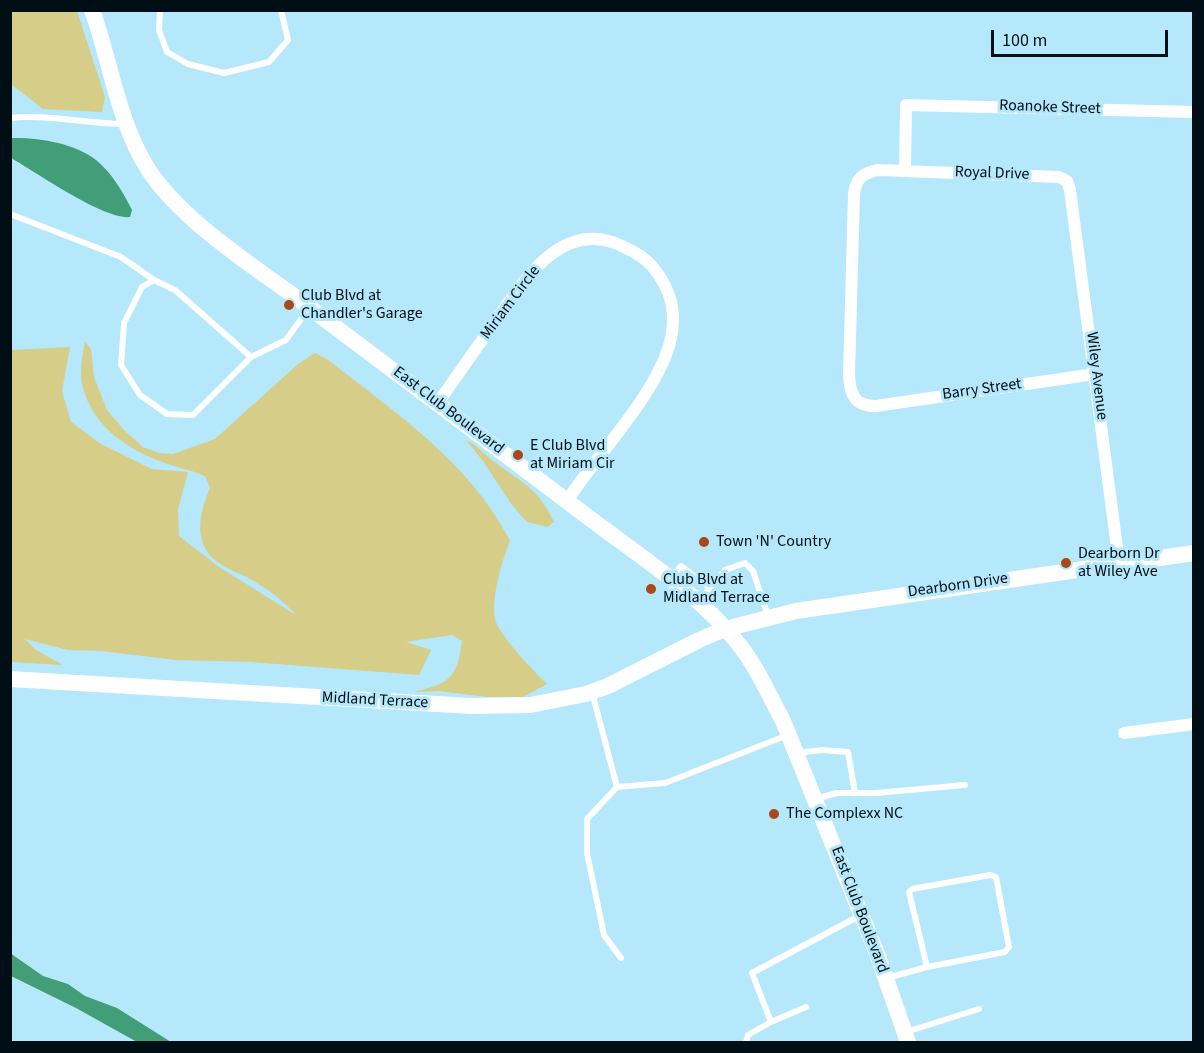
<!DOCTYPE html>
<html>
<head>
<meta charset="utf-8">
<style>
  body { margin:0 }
  #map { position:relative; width:1204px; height:1053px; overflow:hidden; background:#b5e8fb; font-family:"Source Sans 3",sans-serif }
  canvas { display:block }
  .frame { position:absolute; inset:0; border:12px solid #000e16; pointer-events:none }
  .scale { position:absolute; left:991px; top:30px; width:177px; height:27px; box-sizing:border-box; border:3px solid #000e16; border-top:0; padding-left:8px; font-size:18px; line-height:21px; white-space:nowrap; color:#000e16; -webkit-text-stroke:4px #b5e8fb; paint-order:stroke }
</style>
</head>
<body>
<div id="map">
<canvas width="1204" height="1053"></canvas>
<div class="frame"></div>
<div class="scale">100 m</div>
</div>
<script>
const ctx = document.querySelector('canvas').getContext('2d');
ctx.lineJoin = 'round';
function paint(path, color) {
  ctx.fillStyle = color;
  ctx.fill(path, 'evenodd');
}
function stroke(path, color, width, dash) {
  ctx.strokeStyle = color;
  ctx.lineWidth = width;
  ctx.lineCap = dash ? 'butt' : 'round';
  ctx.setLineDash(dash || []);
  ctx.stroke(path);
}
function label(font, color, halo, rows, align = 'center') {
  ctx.font = font + ' "Source Sans 3",sans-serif';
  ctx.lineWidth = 6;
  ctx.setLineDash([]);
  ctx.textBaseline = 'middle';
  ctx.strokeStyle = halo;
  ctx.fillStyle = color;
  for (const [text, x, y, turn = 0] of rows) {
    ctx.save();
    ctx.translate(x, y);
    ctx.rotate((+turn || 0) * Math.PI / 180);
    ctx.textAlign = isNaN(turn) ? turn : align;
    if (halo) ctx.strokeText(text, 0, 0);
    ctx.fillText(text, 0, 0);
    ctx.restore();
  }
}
const green = new Path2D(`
  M10,11h67l28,86 -3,15 -59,-3 -32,-25z
  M85,342l6,7 3,28 13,33 17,20 19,17 16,6 14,1 42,-15 83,-75 17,-11 12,6c66,52 144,104 183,182 -8,19 -19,57 -15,78 3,15 40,54 52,65l-24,13h-36l-48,-6 -26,1c36,-8 44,-13 49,-51l-10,-6 -46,7 25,8 -12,25 -168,-13 -75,-2 -75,-9 -33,-1 -43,-11 11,11 27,15 -52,-3 -1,-312 60,-3 -8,44 9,31 30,22 51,25 36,3 -10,37 1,27 40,31 77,48c-12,-14 -27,-25 -44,-35 -10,-6 -23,-10 -33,-17 -27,-18 -20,-50 -9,-75l-5,-12c-13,-6 -27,-8 -40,-13 -36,-13 -71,-35 -82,-75 -4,-13 -1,-32 2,-46z
  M466,440c11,5 17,13 26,20 28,22 46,27 62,62l-7,5 -20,-5 -15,-17 -29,-44z`);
const water = new Path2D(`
  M10,138c27,-1 65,5 86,22 16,13 27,32 36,50l-2,7c-26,3 -94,-45 -119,-59z
  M10,953l33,23 25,8 17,12 32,12 54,34h-34l-61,-34 -65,-32z`);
const lane = new Path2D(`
  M160,10l-1,20 8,22 21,12 36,9 45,-11 19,-22 -7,-30
  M10,118c39,-4 77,6 116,6
  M10,214l111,43 33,23
  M251,357l-58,58 -26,-1 -27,-19 -19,-30 3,-42 18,-36 12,-7 21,10 76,67 35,-17 23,-32
  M672,576l9,-10 29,22
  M700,600l25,-30 20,-7 8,8 15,45
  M592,692l25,95 -30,32v34l17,82 17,23
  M797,753l25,-3 26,2 7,41
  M617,787l48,-4 123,-48
  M815,799l22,-6h39l89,-8
  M887,978l40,-11 78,-15 4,-5 -13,-70 -6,-2 -78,14 -3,3 18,75
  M806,1007l-35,15 -19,-49 109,-58
  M906,1032l73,-23
  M746,1042l2,-7 23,-13`);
const street = new Path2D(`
  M905,171l1,-66 288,7
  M1095,374l-219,32c-22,0 -26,-12 -27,-31l5,-181c2,-16 9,-21 24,-24l181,7 8,4 3,9 49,373
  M438,403c18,-26 36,-52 55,-78 29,-42 68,-108 129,-79 11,5 22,11 30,20 20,24 26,49 17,80 -16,53 -72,108 -102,155
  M1124,733l70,-9`);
const secondary = new Path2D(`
  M92,10c19,53 26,112 56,159 32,50 102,95 150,130 96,72 191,143 286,215 51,39 113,78 153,128 19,23 32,53 46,79l95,235 30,86
  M10,679l461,27 59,-1 56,-11 22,-8 91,-46 26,-11 71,-18 398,-58`);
const markers = [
  [289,305,6,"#ac4717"],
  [518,455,6,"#ac4717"],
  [704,542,6,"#ac4717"],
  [1066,563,6,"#ac4717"],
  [651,589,6,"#ac4717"],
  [774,814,6,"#ac4717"]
];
const streetNames = [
  ["Roanoke Street",1050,108,2],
  ["Royal Drive",992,174,2],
  ["Miriam Circle",511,303,-53],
  ["Wiley Avenue",1096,376,83],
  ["Barry Street",982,390,-8],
  ["East Club Boulevard",448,411,37],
  ["Dearborn Drive",958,586,-8],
  ["Midland Terrace",375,701,3],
  ["East Club Boulevard",859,910,69]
];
const poiNames = [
  ["Club Blvd at",301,296],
  ["Chandler's Garage",301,314],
  ["E Club Blvd",530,446],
  ["at Miriam Cir",530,464],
  ["Town 'N' Country",716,542],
  ["Dearborn Dr",1078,554],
  ["at Wiley Ave",1078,572],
  ["Club Blvd at",663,580],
  ["Midland Terrace",663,598],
  ["The Complexx NC",786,814]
];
paint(green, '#d5cd88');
paint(water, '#419e76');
stroke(lane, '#fff', 6);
stroke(street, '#fff', 12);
stroke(secondary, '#fff', 16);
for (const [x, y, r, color] of markers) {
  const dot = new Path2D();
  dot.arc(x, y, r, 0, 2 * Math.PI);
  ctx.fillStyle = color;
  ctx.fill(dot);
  stroke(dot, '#b5e8fb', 2);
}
label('16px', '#000e16', '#b5e8fb', streetNames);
label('16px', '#000e16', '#b5e8fb', poiNames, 'left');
</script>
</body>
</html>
